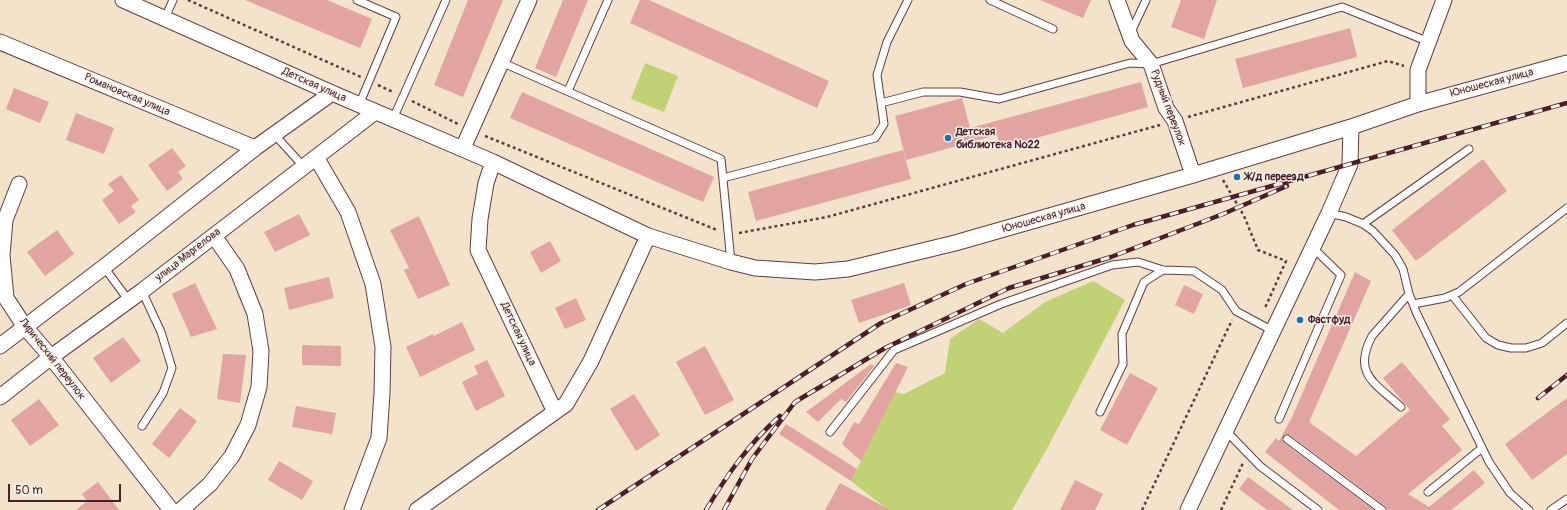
<!DOCTYPE html>
<html>
<head>
<meta charset="utf-8">
<style>
  body { margin:0 }
  #map { position:relative; width:1567px; height:510px; overflow:hidden; background:#f3e3ca; font-family:Pangolin,sans-serif }
  canvas { display:block }
  .scale { position:absolute; left:8px; top:484px; width:113px; height:18px; box-sizing:border-box; border:2px solid #4a1f2b; border-top:0; padding-left:5px; font-size:12px; line-height:14px; white-space:nowrap; color:#4a1f2b; -webkit-text-stroke:3px #f7f3e8; paint-order:stroke }
</style>
</head>
<body>
<div id="map">
<canvas width="1567" height="510"></canvas>
<div class="scale">50 m</div>
</div>
<script>
const ctx = document.querySelector('canvas').getContext('2d');
ctx.lineJoin = 'round';
function paint(path, color) {
  ctx.fillStyle = color;
  ctx.fill(path, 'evenodd');
}
function stroke(path, color, width, dash) {
  ctx.strokeStyle = color;
  ctx.lineWidth = width;
  ctx.lineCap = dash ? 'butt' : 'round';
  ctx.setLineDash(dash || []);
  ctx.stroke(path);
}
function label(font, color, halo, rows, align = 'center') {
  ctx.font = font + ' Pangolin,sans-serif';
  ctx.lineWidth = 3;
  ctx.setLineDash([]);
  ctx.textBaseline = 'middle';
  ctx.strokeStyle = halo;
  ctx.fillStyle = color;
  for (const [text, x, y, turn = 0] of rows) {
    ctx.save();
    ctx.translate(x, y);
    ctx.rotate((+turn || 0) * Math.PI / 180);
    ctx.textAlign = isNaN(turn) ? turn : align;
    if (halo) ctx.strokeText(text, 0, 0);
    ctx.fillText(text, 0, 0);
    ctx.restore();
  }
}
const green = new Path2D(`
  M645,63l33,13 -14,36 -33,-13z
  M1093,281l32,19 -76,145 -37,65h-125v-1l-36,-28 44,-89 9,2 41,-21 5,-34 29,-20 24,14 42,-31z`);
const building = new Path2D(`
  M245,0h82l45,19 -12,29z
  M468,0h35l-40,97 -29,-12z
  M563,0h25l-32,77 -21,-9z
  M640,0h9l180,81 -12,27 -187,-85z
  M1040,0h51l-8,18z
  M1181,0h36l-13,39 -33,-12z
  M1350,28l7,29 -114,31 -8,-29z
  M1141,82l7,25 -148,41 -3,-13 -91,25 -11,-44 67,-18 8,30z
  M14,88l35,14 -9,21 -34,-14z
  M522,92l192,85 -11,25 -193,-84z
  M76,113l38,15 -10,26 -38,-14z
  M172,148l14,18 -8,6 5,7 -16,12 -19,-26z
  M903,150l8,29 -155,42 -8,-29z
  M1483,159l24,32 -91,70 -24,-31z
  M121,175l18,25 -8,6 5,6 -17,12 -17,-24 12,-9 -6,-7z
  M299,214l11,21 -35,17 -11,-20z
  M419,216l31,69 -32,14 -14,-29 5,-2 -19,-38z
  M57,230l17,24 -29,22 -18,-24z
  M550,241l11,20 -20,12 -11,-21z
  M1355,272l16,9 -62,141 47,34 54,-46 -27,-32 19,-16 48,57 -8,7 20,24 -54,44 21,13 45,-37 11,13 -34,27h-64l-2,-4 -95,-71h-5l-3,4 2,4 90,67h-35l-74,-58 11,-14 3,3 13,-24z
  M329,277l5,21 -45,12 -5,-22z
  M195,283l22,46 -26,8 -19,-43z
  M904,283l7,22 -52,18 -8,-23z
  M1184,285l19,9 -9,20 -19,-9z
  M576,298l10,22 -21,9 -10,-21z
  M462,322l13,28 -55,27 -14,-30 27,-13 1,2z
  M123,337l18,24 -30,22 -18,-25z
  M302,345l39,1v20l-39,-1z
  M705,346l29,54 -29,15 -29,-53z
  M223,354l23,1 -6,48 -23,-4z
  M487,360l18,36 -29,15 -14,-29 16,-8 -4,-8z
  M896,363l12,4 -47,94 -19,-17 12,-22 5,2z
  M871,364l3,2 -28,36 -5,-3 -23,23 -12,-10z
  M1130,373l28,15 -31,57 -27,-15z
  M634,394l26,41 -24,16 -26,-42z
  M1567,398v56l-35,26 -27,-36z
  M39,399l20,26 -29,21 -19,-26z
  M296,406l40,7 -4,21 -40,-7z
  M180,408l17,13 -28,37 -17,-14z
  M786,424l71,45 -6,12 -72,-47z
  M279,461l34,20 -11,19 -34,-20z
  M1248,477l45,33h-26l-28,-21z
  M1075,480l28,14 -8,16h-35z
  M98,482l21,28h-43l11,-9 -5,-7z
  M840,483l50,27h-65z`);
const path = new Path2D(`
  M188,0l173,77
  M378,85l15,7
  M412,101l46,23
  M1188,117l200,-56 16,5
  M485,136l232,94
  M1223,180l21,36 14,34 28,11 -21,47
  M739,233l88,-16 333,-92
  M1142,510l90,-190
  M1221,510l22,-47`);
const service = new Path2D(`
  M357,0l39,17 -37,88
  M990,0l63,29
  M165,18l8,-18
  M1131,32l15,-32
  M501,62l220,97 10,103
  M568,91l40,-91
  M881,103l-4,-28 10,-33 21,-42
  M393,119l53,-119
  M274,134l30,33
  M723,178l152,-40 9,-14 -3,-21 42,-11h37l39,7 131,-36 21,1 191,-57 87,35
  M1329,213l17,4 17,7 10,7 22,24 8,14 6,25 8,20 72,148 21,31 19,17
  M1363,224l106,-75
  M104,267l25,34
  M1452,295l34,43 12,7 13,3h15l16,-5 25,-20
  M1413,304l32,-6 14,-6 108,-84
  M1401,407c-26,-24 -49,-33 -29,-71l37,-42
  M1100,412l23,-48 -1,-30 22,-52 19,-12
  M1279,419l62,-144 -28,-27
  M142,426l21,-33 9,-25 -11,-36 -19,-41
  M1226,431l34,35 58,44
  M830,432l64,-82 107,-46 111,-39 26,-3 25,8 31,1 28,19 14,21 37,20
  M1287,439l95,71
  M1428,492l54,-44
  M1551,510l16,-11`);
const minor = new Path2D(`
  M123,0l209,93 161,69 155,74 83,26 24,6 60,4 33,-3 107,-26 238,-68 158,-48 67,-23 149,-41
  M1117,0l15,41 19,23 15,44 9,13 18,54
  M0,42l255,106
  M1418,104v-34l26,-70
  M463,148l66,-148
  M316,157l32,55 25,72 10,63 -1,46 -3,45 -27,72
  M493,162l-7,21 -6,36 -2,31 77,162
  M19,184l-14,36 -3,35 4,43 19,29 26,30 120,153
  M0,346l104,-79 151,-119 77,-55
  M0,397l51,-40 91,-66 233,-179
  M181,510l29,-26 22,-28 16,-31 11,-38 2,-36 -6,-37 -18,-45 -23,-33
  M417,510l149,-106 25,-43 57,-125
  M1188,510l141,-297 21,-49 1,-37`);
const rail = new Path2D(`
  M1538,398l29,-23
  M598,510l283,-187 85,-39 167,-59 434,-122
  M706,510c21,-35 43,-67 74,-94
  M724,510l28,-51 43,-57 90,-54 124,-60 102,-31 112,-43 64,-28`);
const markers = [
  [948,138,4,"#1f6fb2"],
  [1237,177,4,"#1f6fb2"],
  [1300,320,4,"#1f6fb2"]
];
const streetNames = [
  ["Юношеская улица",1492,83,-15],
  ["Детская улица",314,85,24],
  ["Романовская улица",127,95,23],
  ["Рудный переулок",1168,108,69],
  ["Юношеская улица",1044,218,-16],
  ["улица Маргелова",188,255,-38],
  ["Детская улица",518,334,65],
  ["Лирический переулок",52,359,52]
];
const poiNames = [
  ["Детская",956,132],
  ["библиотека №22",956,145],
  ["Ж/д переезд",1245,177],
  ["Фастфуд",1308,320]
];
paint(green, '#c0d275');
paint(building, '#e1a4a1');
stroke(service, '#633c43', 9);
stroke(minor, '#633c43', 17);
stroke(path, '#633c43', 2.5, [3, 3]);
stroke(service, '#fff', 7);
stroke(minor, '#fff', 15);
stroke(rail, '#4a1f2b', 4.5);
stroke(rail, '#f7f3e8', 3, [9]);
for (const [x, y, r, color] of markers) {
  const dot = new Path2D();
  dot.arc(x, y, r, 0, 2 * Math.PI);
  ctx.fillStyle = color;
  ctx.fill(dot);
  stroke(dot, '#f7f3e8', 1.5);
}
label('11px', '#4a1f2b', '#f7f3e8', streetNames);
label('bold 11px', '#4a1f2b', '#f7f3e8', poiNames, 'left');
</script>
</body>
</html>
